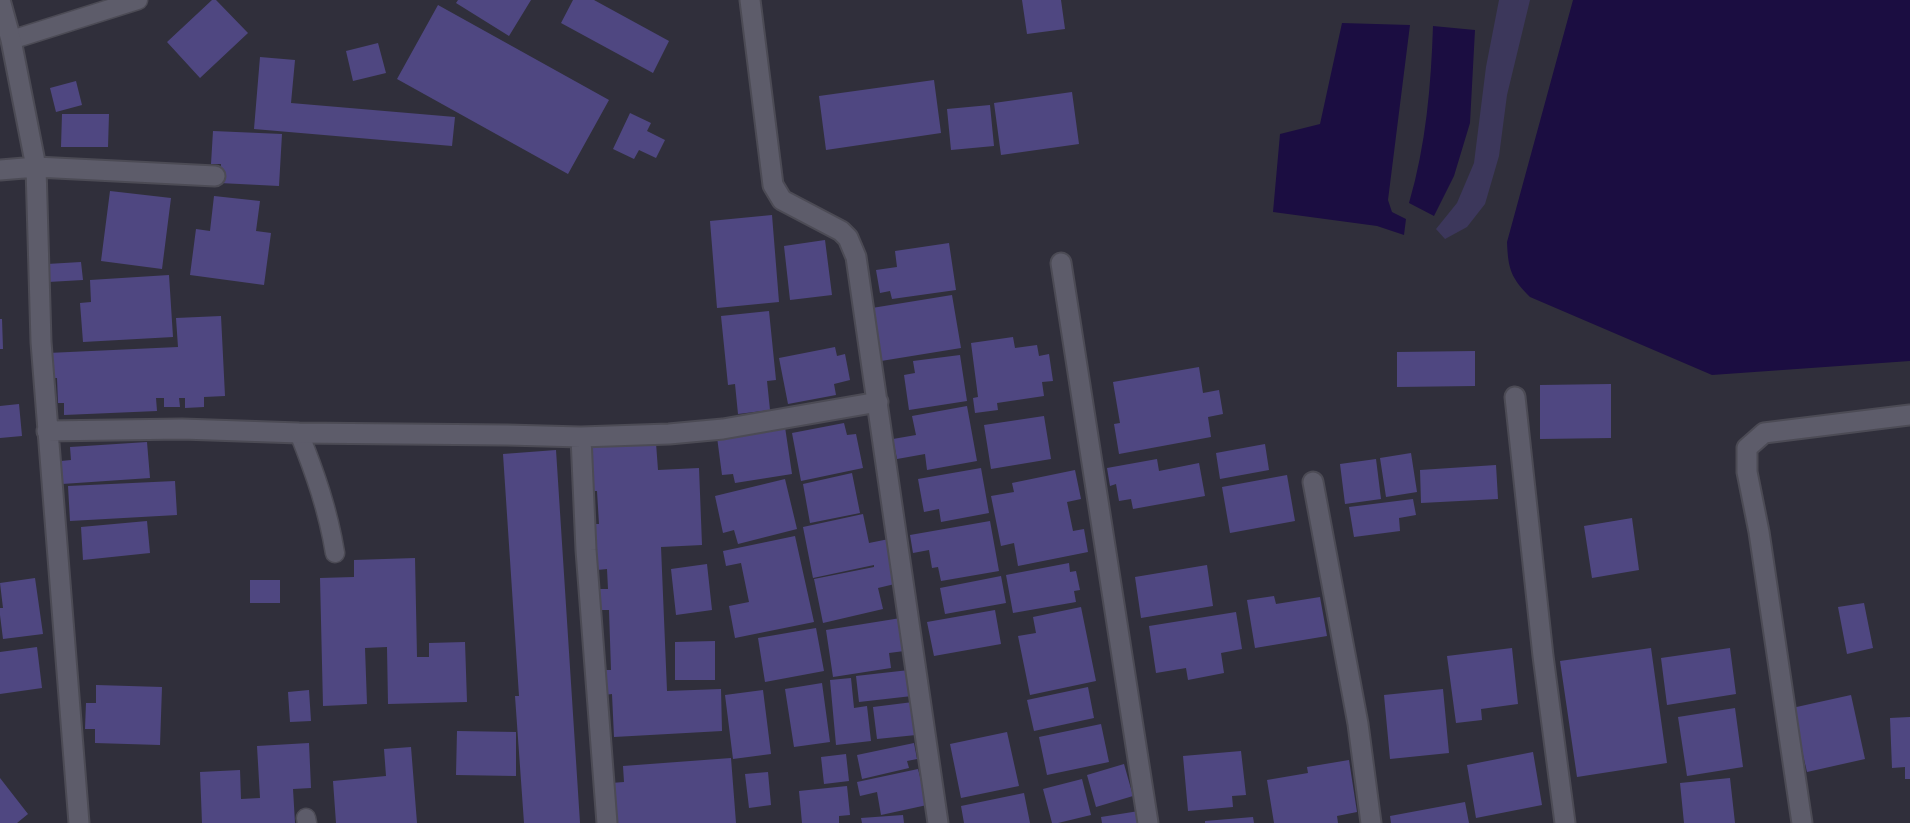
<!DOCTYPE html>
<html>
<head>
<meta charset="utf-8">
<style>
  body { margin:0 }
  canvas { display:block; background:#302f3b }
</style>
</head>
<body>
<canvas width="1910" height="823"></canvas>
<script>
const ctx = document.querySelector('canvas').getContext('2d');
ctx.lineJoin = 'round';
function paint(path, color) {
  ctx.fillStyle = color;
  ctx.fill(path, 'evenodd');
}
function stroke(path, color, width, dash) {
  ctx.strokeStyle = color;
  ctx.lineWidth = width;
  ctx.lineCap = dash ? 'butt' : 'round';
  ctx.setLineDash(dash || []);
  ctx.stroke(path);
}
const green = new Path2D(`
  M1499,0h31l-23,95 -8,61 -14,48 -18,23 -22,12 -9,-10 21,-26 17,-40 12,-96z`);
const water = new Path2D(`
  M1573,0h337v361l-198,14 -182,-78c-19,-19 -22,-28 -23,-55z
  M1342,23l68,2 -22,175 4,12 14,7 -2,16 -27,-9 -104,-14 7,-78 40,-10z
  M1433,26l42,4 -5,93 -16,53 -20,40 -25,-13c17,-58 22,-117 24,-177z`);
const building = new Path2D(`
  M212,0h4l32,33 -48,45 -33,-36z
  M458,0h73l-22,36 -53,-33z
  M573,0h21l75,41 -16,32 -92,-50z
  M1022,0h39l4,29 -38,5z
  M438,5l171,95 -41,74 -171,-95z
  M378,43l8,30 -33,8 -7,-30z
  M260,57l35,3 -4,43 164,14 -3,29 -198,-17z
  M934,80l7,53 -115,17 -7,-54z
  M76,81l6,24 -26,7 -6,-24z
  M1072,92l7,52 -78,11 -7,-52z
  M990,105l4,41 -43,4 -4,-41z
  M630,113l21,10 -4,8 18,9 -9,18 -17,-8 -5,9 -21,-10z
  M62,114h47l-1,33h-47z
  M213,131l69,3 -3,52 -59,-3 1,-19h-10z
  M110,191l61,7 -9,71 -61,-8z
  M214,196l46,5 -4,30 15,2 -7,52 -74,-10 6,-46 14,2z
  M772,215l7,87 -62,6 -7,-87z
  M825,240l7,55 -42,5 -6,-54z
  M949,243l7,47 -64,9 -2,-8 -10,2 -4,-23 21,-3 -2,-16z
  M81,262l2,18 -35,2 -1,-18z
  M169,275l4,62 -90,5 -3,-39 11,-1 -1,-22z
  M952,295l9,53 -80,13 -9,-53z
  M769,311l7,69 -9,1 3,29 -32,4 -3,-30 -7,1 -7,-69z
  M221,316l4,80 -21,1v10l-19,1v-10h-6l1,9h-16v-9h-8l1,13 -93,4v-12h-6l-1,-25h-8l-1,-25 130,-6 -2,-29z
  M0,319h2l1,30h-3z
  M1013,337l2,11 22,-3 2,11 10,-2 4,27 -11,1 2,14 -47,7 1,7 -23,3 -2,-15 5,-1 -7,-54z
  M835,347l2,9 8,-2 5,26 -16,4 2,11 -48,9 -9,-46z
  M1475,351v35l-78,1v-35z
  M960,355l7,46 -58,9 -5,-35 11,-2 -2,-12z
  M1199,367l4,26 16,-3 4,24 -15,3 3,20 -92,17 -5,-30 6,-1 -7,-41z
  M1611,384v54l-71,1v-54z
  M19,404l3,32 -22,2v-32z
  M967,406l10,55 -50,9 -2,-16 -28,5 -4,-20 23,-4 -4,-19z
  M1044,416l7,43 -60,10 -7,-44z
  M844,423l3,12 9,-1 7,34 -62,13 -9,-48z
  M785,427l7,47 -57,9 -2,-9 -11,1 -5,-38z
  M147,442l3,36 -88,6 -1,-23 10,-1 -1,-13z
  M656,443l2,27 41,-2 3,77 -41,2 6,144 54,-2 1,42 -108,6 -2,-43 -8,1 -2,-25h9l-2,-60h-10l-1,-21h10l-1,-20 -10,1 -2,-46h4l-2,-33h-6l-2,-45z
  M1265,444l4,26 -49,9 -4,-26z
  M556,450l24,373h-56l-9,-127h4l-16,-242z
  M1411,453l6,39 -31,5 -6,-39z
  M1157,459l2,12 40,-8 6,33 -72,13 -2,-10 -12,2 -3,-17 -6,2 -3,-18z
  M1376,459l5,40 -36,5 -5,-40z
  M1496,465l2,34 -77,4 -1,-33z
  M981,468l8,45 -48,9 -2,-13 -15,3 -6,-33z
  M1075,470l6,29 -14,3 6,29 11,-2 4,23 -70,14 -4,-23 -13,3 -10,-50 23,-4 -2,-9z
  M852,473l8,40 -50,10 -7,-39z
  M1287,475l8,46 -65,12 -8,-46z
  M785,479l12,50 -59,15 -4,-14 -11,3 -8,-37z
  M175,481l2,34 -107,6 -2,-35z
  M1413,499l3,16 -17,3 1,13 -46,6 -5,-30z
  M863,514l6,29 25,-5 9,44 -25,6 5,21 -60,14 -9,-44 60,-12v-2l-61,13 -10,-51z
  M1632,518l7,52 -47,8 -8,-52z
  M147,521l3,32 -67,7 -2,-33z
  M990,521l9,50 -58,10 -3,-14 -6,1 -3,-18 -16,3 -3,-18z
  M795,536l19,86 -79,16 -6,-32 20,-4 -8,-39 -15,3 -3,-15z
  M415,558l2,99h12v-14l36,-1 2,60 -79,2 -1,-57 -22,1 2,56 -44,2 -3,-128 34,-1v-17z
  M1069,563l1,9 6,-1 4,19 -6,1 2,11 -63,11 -7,-38z
  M707,564l5,46 -36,5 -5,-46z
  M1207,565l6,41 -72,12 -6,-41z
  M1001,576l5,27 -61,11 -5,-26z
  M35,578l8,56 -40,5 -3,-24v-7h3l-3,-25z
  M250,580h30v23h-30z
  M1274,596l2,8 44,-7 7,39 -72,12 -8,-48z
  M1864,603l9,45 -26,6 -9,-47z
  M1081,607l15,74 -66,14 -12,-59 18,-3 -3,-16z
  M995,610l6,34 -67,12 -7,-34z
  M1236,612l6,37 -21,4 3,20 -36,7 -2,-12 -30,5 -7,-47z
  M907,617l5,33 -23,3 2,15 -58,9 -7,-47z
  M816,628l8,43 -59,11 -7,-44z
  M715,641v39h-40v-38z
  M37,647l5,41 -42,6v-42z
  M1512,648l6,56 -37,5 1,11 -26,3 -9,-67z
  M1651,648l16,115 -90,14 -17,-116z
  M1730,648l6,46 -69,11 -6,-47z
  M909,670l3,26 -53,6 -3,-26z
  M851,678l3,30 13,-2 4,35 -35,4 -6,-65z
  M822,683l8,59 -36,5 -9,-58z
  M96,685l66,2 -2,58 -65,-2v-14h-10l1,-26h10z
  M1088,687l6,31 -60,13 -7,-31z
  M1443,689l6,64 -59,6 -6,-64z
  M309,690l2,31 -21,1 -2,-30z
  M763,690l8,64 -38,5 -8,-64z
  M1851,695l14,64 -58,13 -15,-64z
  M913,702l3,33 -39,4 -4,-32z
  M1735,708l8,59 -56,9 -9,-59z
  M1910,717v62h-5v-12l-13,1 -2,-50z
  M1101,724l8,38 -62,13 -8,-38z
  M457,731l59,1v44l-60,-1z
  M1007,732l12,54 -58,12 -11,-54z
  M309,743l2,45 -18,1 2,34h-93l-2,-51 40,-2 1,29 19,-1 -3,-52z
  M914,743l3,16 -10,2 2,7 -47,11 -5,-24z
  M411,747l6,76h-81l-3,-42 53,-5 -2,-27z
  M1241,751l5,44 -14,1 1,11 -45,4 -5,-55z
  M1533,752l9,53 -66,13 -9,-53z
  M846,754l3,27 -25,3 -3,-27z
  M731,758l5,65h-123l-2,-40 13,-1 -1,-16z
  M1349,760l8,52 -20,4 1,7h-64l-7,-43 41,-7 -1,-6z
  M1124,764l9,32 -37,11 -9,-32z
  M918,769l9,36 -46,10 -4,-23 -17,4 -3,-14z
  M768,772l3,33 -22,3 -4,-34z
  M0,778l28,36 -11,9h-17z
  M1730,778l5,45h-51l-4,-40z
  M1082,779l9,36 -33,8h-6l-9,-34z
  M847,786l3,29 -11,1v7h-37l-3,-32z
  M1024,793l6,30h-66l-3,-17z
  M1465,802l4,21h-78l-1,-7z
  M1139,811l2,12h-39l-1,-6z
  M903,815l1,8h-42l-1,-5z
  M1253,817l1,6h-49v-2z`);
const service = new Path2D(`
  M11,40l127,-40
  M299,433c16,40 29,77 36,120
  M306,818l1,5`);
const minor = new Path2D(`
  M0,0l11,40 25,127 5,175 38,481
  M750,0l23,185 9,15 59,31 7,7 8,19 82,566
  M0,170l36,-3 179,9
  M1061,263l87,560
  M1515,397l28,259 22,167
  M47,431l135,-2 117,4 208,2 74,2 88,-3 54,-5 155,-27
  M581,437l5,113 21,273
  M1313,482l45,242 13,99
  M1802,823l-43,-291 -12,-60v-24l17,-15 146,-18`);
paint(green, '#3c375b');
paint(water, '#1b0d41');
paint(building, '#4f4781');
stroke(service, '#4c4b55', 21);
stroke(minor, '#4c4b55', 23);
stroke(service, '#5d5c6a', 18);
stroke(minor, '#5d5c6a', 19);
</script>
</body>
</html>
